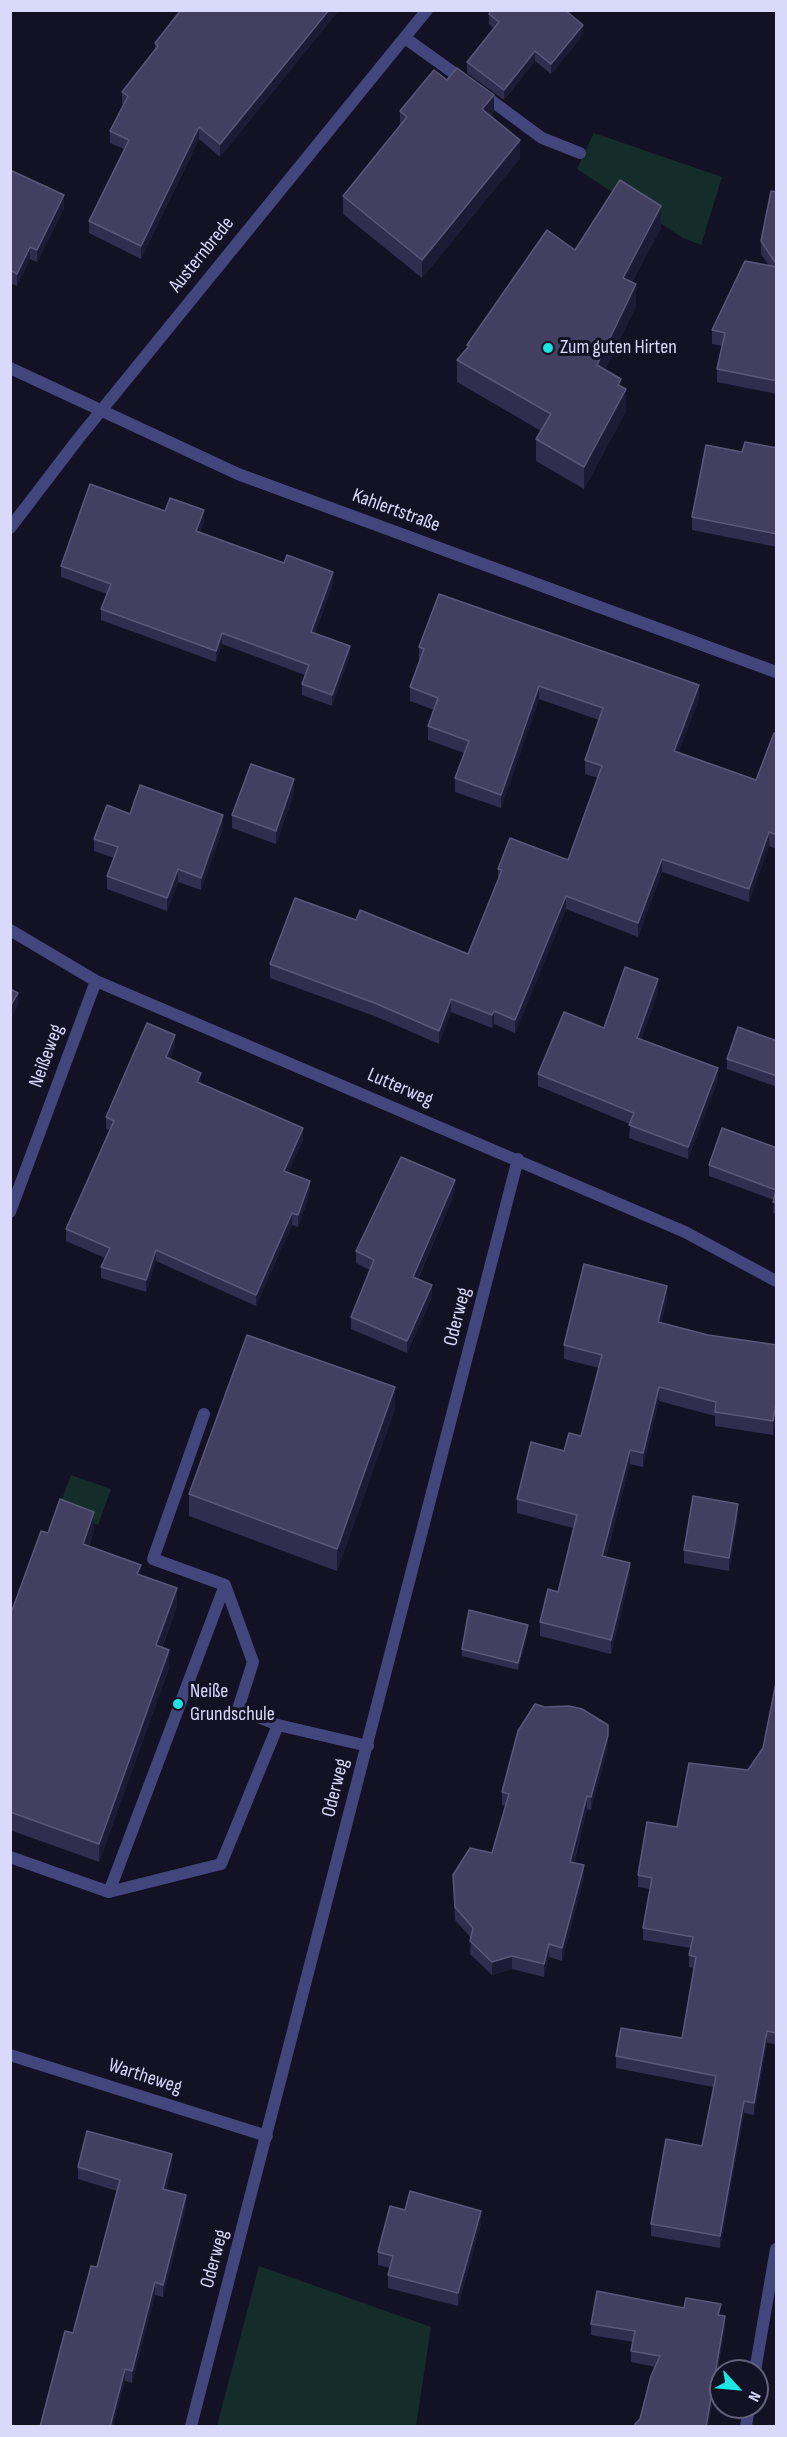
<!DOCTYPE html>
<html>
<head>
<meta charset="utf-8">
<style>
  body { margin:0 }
  #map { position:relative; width:787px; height:2437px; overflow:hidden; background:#131124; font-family:"Sofia Sans Condensed",sans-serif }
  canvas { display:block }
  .frame { position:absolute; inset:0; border:12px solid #d9d9fb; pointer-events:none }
  .north { position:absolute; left:709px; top:2359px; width:60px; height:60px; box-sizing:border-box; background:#131124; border:2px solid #62617a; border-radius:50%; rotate:116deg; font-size:16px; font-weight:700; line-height:24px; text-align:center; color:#d9d9fb }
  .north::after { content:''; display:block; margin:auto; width:21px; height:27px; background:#1be4e3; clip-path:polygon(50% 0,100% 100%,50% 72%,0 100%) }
</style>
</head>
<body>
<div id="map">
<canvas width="787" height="2437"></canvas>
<div class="frame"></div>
<div class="north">N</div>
</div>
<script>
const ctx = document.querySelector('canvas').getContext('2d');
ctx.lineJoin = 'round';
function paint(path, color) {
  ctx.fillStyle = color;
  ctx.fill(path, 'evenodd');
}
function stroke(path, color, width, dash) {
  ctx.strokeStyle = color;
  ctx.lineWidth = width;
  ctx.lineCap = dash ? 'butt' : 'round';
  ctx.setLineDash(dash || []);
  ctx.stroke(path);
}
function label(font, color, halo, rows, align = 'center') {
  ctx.font = font + ' "Sofia Sans Condensed",sans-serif';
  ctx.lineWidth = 6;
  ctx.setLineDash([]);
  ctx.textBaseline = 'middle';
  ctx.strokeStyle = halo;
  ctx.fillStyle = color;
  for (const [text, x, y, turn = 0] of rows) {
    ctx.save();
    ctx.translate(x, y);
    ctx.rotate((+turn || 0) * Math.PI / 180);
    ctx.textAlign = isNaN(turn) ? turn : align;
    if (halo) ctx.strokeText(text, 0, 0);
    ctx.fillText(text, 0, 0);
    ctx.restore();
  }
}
const green = new Path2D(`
  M594,133l128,44 -21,68 -18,-7 -106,-69z
  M71,1475l40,14 -13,36 -40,-15z
  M259,2266l172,61 -15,99h-199z`);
const lane = new Path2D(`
  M405,38l60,43
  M481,93l61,45 38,15`);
const street = new Path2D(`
  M10,368l228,106 538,198
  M10,528l68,-89 349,-429
  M10,930l86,51 589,251 91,49
  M10,1212l86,-231
  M204,1414l-51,145 72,26 28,77 -15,47 40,16
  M10,1857l99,35 112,-28 57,-139 90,21
  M109,1892l116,-307
  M10,2055l257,81
  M755,2371l21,-122
  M191,2426l327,-1267
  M746,2426l3,-19`);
const wall = new Path2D(`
  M339,10l-119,147 -21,-18 -58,120 -52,-26v-12l35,-72 -14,-6v-12l14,-26 -2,-1v-12l33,-42v-7z
  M489,14l94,21 -32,39 -16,-13 -31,39 -37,-27v-11l27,-33 -5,-5z
  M447,80l47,33 -3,3 29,42 -98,120 -79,-64v-18l57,-70v-15z
  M10,170l54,38 -27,54 -7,-3 -13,27 -7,-3z
  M777,192v202l-60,-12v-13l5,-23 -10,-2v-14l57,-64 -8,-12v-13z
  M661,228l-29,54 4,24 -31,64 16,17 5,24 -42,78 -48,-28v-22l5,-8 -84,-49v-22l10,-11v-4l108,-95z
  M777,448v99l-85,-17v-13l50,-65z
  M165,511l39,10 -4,11 133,51 -18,50 35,23 -18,50 -30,-11v-11l3,-9 -83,-31 -6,18 -115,-42v-11l6,-15 -46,-17v-11z
  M419,647l280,52 -21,54 78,27 21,-46v115l-8,-3 -20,56 -87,-30 -24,65 -72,-28 -51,124 -21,-9 -2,4 -41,-16 -12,32 -62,-27 -107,-39v-14l86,-44 112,34 30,-73v-12l70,-9 30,-82 -13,-4v-14l14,-40 -60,-21 -38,109 -46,-16v-14l9,-25 -36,-13v-14l6,-16 -24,-9v-14l9,-26z
  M294,793l-18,51 -44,-16v-13z
  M130,814l93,14 -22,62 -23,-8 -11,29 -60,-22v-13l7,-18 -20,-7v-12z
  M658,991l-17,49 77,40 -30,79 -59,-21 1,-14 -92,-38v-12z
  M777,1041v46l-50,-18v-10z
  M175,1047l-5,12 31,25 102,55 -15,34 22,20 -12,34 -6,-2 -36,81 -100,-45 -10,31 -45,-14v-11l4,-9 -39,-17v-12l43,-99 -3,-1v-12z
  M777,1148v66l-4,-1 1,-13 -65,-24v-11z
  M455,1192l-37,87 14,18 -25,56 -56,-24v-12l19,-47 -14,-7v-12z
  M667,1300l-6,23 47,12 69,10v67l-4,23 -58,-9v-10l-56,-15 -16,66 -13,-3 -24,93 24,20 -19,77 -71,-18v-14l18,-30 15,-64 -56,-15v-14l47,-48 17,-15 18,-68 -35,-9v-14z
  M395,1409l-58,162 -148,-55v-22z
  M738,1517l-9,54 -45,-8v-13z
  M94,1530l-5,16 52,29 36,31 -15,42 7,20 -70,194 -89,-32v-214l38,-83z
  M528,1633l-10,37 -56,-14v-7z
  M777,1678v362l-1,4 -9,-1 -13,72 -10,-2 -24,135 -69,-12v-12l51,-78 11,-59 -97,-19v-12l66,-18 12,-70 -5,-1v-12l2,-7 -48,-8v-12l7,-39 -12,-2v-12l39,-48 71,-57 15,-22z
  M545,1707l63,41 -17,62 -4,-1 -13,54 10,15 -22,83 -13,-4 -5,20 -32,-8 -20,6 -22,-21 1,-16 -16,-18 -2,-45 39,-22 13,-47 -3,-1v-13z
  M172,2166l-6,24 20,18 -23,89 -8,-2 -23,88 -7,-2 -52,-48 24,-66 20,-76 -39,-12v-12z
  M405,2210l76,14 -23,82 -70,-18v-13l2,-7 -12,-3v-13z
  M684,2308l37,7 4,12 -17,100h-73l5,-8 15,-52 -24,-5v-11l2,-9 -42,-7v-11z`);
const shadedWall = new Path2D(`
  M329,10h10l-119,147v-13z
  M583,25v10l-32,39v-10z
  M535,51v10l-31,39v-10z
  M494,95v18l-12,14v-18z
  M199,127v12l-58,120v-13z
  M520,140v18l-98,120v-18z
  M64,195v13l-27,54v-12z
  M661,206v22l-38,72v-22z
  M30,247v12l-13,27v-12z
  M636,284v22l-39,81v-22z
  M621,379v19l5,-9v22l-42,78v-22l34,-82z
  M204,510v11l-8,21v-11z
  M333,572v11l-22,60v-11z
  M222,633v11l-6,18v-11z
  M350,646v10l-18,50v-11z
  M699,685v14l-25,65v-13z
  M539,686v13l-38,109v-13z
  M12,731v13l-2,1v-13z
  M294,779v14l-18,51v-13z
  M223,815v13l-22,62v-12z
  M769,832v14l-20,56v-13z
  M662,859v13l-24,65v-14z
  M178,869v13l-11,29v-13z
  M566,896v13l-51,124v-13z
  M658,979v12l-21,60v-13z
  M18,993v13l-8,14v-13z
  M451,999v13l-12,32v-13z
  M494,1011v13l-2,4v-13z
  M175,1035v12l-9,22v-12z
  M718,1068v12l-30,79v-12z
  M201,1073v12l-4,-3z
  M303,1128v11l-19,44v-12z
  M455,1180v12l-42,97v-12z
  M310,1181v12l-12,34v-12z
  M292,1213v12l-36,81v-11z
  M156,1250v11l-10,31v-12z
  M432,1285v12l-25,56v-12z
  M667,1286v14l-9,36v-14z
  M395,1387v22l-58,162v-22z
  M659,1387v14l-16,66v-14z
  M777,1398v14l-4,23v-14z
  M630,1450v14l-28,106v-14z
  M738,1504v13l-9,54v-13z
  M94,1512v18l-11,32v-18z
  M630,1563v14l-19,77v-14z
  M141,1565v18l-4,-9z
  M177,1588v18l-21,57v-18z
  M528,1625v8l-10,37v-7z
  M169,1650v18l-70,194v-18z
  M608,1735v13l-17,62v-13z
  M587,1796v13l-17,66v-13z
  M584,1865v13l-22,83v-13z
  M549,1944v13l-5,20v-13z
  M512,1956v13l-20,6v-13z
  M767,2031v12l-13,72v-12z
  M744,2101v12l-24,135v-12z
  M172,2154v12l-9,35v-12z
  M186,2195v13l-23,89v-12z
  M481,2211v13l-23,82v-13z
  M155,2282v13l-23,88v-12z
  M725,2316v11l-17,100h-2z
  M125,2369v12l-12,46h-3z`);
const building = new Path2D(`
  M181,10h148l-109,134 -21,-17 -58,119 -52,-25 40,-81 -19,-9 18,-35 -6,-4 36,-46 -3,-3z
  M491,10h74l18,15 -32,39 -16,-13 -31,39 -37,-28 32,-40 -10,-8z
  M457,68l37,27 -12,14 38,31 -98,120 -79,-64 64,-79 -7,-6 34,-41 13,10z
  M10,170l54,25 -27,55 -7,-3 -13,27 -7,-4z
  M620,180l41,26 -38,72 13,6 -39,81 24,14 -3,6 8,4 -42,78 -48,-28 15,-25 -94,-54 12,-14 -2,-1 80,-115 28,20z
  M771,191l6,1v73l-16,-24z
  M745,261l32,6v114l-60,-12 8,-36 -13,-3z
  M745,442l32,6v86l-85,-17 14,-72 36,7z
  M90,484l75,27 5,-13 34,12 -8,21 88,32 3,-8 46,17 -22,60 39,14 -18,49 -30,-11 7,-19 -87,-32 -6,18 -115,-42 10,-25 -50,-18z
  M439,594l260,91 -25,66 82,29 18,-47 3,1v101l-8,-3 -20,57 -87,-30 -24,64 -72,-27 -51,124 -21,-9 -2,4 -41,-16 -12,32 -62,-27 -107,-40 25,-66 61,22 4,-10 108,44 34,-84 -4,-1 12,-31 58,22 34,-94 -17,-6 18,-52 -64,-22 -38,109 -46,-17 14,-37 -41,-15 10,-28 -28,-11 14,-38 -5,-2z
  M251,764l43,15 -18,52 -44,-16z
  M140,785l83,30 -22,63 -23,-9 -11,29 -60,-22 11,-29 -24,-8 13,-34 23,9z
  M625,967l33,12 -21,59 81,30 -30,79 -59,-22 5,-12 -96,-39 26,-62 40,16z
  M10,989l8,4 -8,14z
  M147,1023l28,12 -9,22 35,16 -4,9 106,46 -19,43 26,10 -12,34 -6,-2 -36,82 -100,-45 -10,30 -45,-13 9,-19 -44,-19 48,-108 -8,-4z
  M738,1027l39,14v35l-50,-17z
  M722,1128l55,20v55l-4,-1 3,-12 -67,-25z
  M401,1157l54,23 -42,97 19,8 -25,56 -56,-24 23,-57 -18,-9z
  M584,1264l83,22 -9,36 50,13 69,10v53l-4,23 -58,-9 1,-10 -57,-15 -16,66 -13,-3 -28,106 28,7 -19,77 -71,-18 8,-33 10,3 19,-77 -60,-16 14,-57 33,9 5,-18 12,3 21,-81 -38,-10z
  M247,1335l148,52 -58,162 -148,-55z
  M693,1496l45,8 -9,54 -45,-8z
  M60,1499l34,13 -11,32 58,21 -4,9 40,14 -21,57 13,5 -70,194 -89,-32v-196l31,-85 7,2z
  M469,1610l59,15 -10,38 -56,-14z
  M777,1678v350l-1,5 -9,-2 -13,72 -10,-2 -24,135 -69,-12 15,-85 36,7 14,-70 -100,-20 5,-28 61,10 14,-81 -7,-2 4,-18 -50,-9 9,-50 -14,-3 9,-53 30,5 12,-64 59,7 15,-22z
  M535,1704l10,3 24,-1 13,3 26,16v10l-17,62 -4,-1 -17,66 14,3 -22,83 -13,-4 -5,20 -32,-8 -20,6 -22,-21 3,-13 -18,-21 -2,-32 17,-27 22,5 17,-59 -7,-2 16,-61z
  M87,2131l85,23 -9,35 23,6 -23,90 -8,-3 -23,89 -7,-2 -15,58h-70l25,-96 8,2 18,-67 6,1 23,-87 -42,-13z
  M410,2191l71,20 -23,82 -70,-18 5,-19 -15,-4 12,-46 15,4z
  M597,2291l87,17 2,-10 35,6 -3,11 7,1 -19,111h-71v-3l5,-5 11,-43 9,-20 -29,-5 4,-20 -44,-7z`);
const markers = [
  [548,348,6,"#1be4e3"],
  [178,1704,6,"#1be4e3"]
];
const streetNames = [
  ["Austernbrede",202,255,-51],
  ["Kahlertstraße",396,511,20],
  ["Neißeweg",47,1056,-70],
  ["Lutterweg",400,1088,23],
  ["Oderweg",458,1317,-76],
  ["Oderweg",336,1788,-76],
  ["Wartheweg",145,2077,18],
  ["Oderweg",215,2259,-75]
];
const poiNames = [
  ["Zum guten Hirten",560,348],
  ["Neiße",190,1692],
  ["Grundschule",190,1715]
];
paint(green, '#152d2a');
stroke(lane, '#42467d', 12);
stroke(street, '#42467d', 12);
paint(wall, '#302d4f');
paint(shadedWall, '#1d1a36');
paint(building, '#423f61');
stroke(building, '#5a587a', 1.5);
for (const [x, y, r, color] of markers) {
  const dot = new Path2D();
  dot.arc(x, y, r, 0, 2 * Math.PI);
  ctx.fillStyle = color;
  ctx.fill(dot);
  stroke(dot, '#131124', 2);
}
label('20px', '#d9d9fb', '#131124', streetNames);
label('20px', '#d9d9fb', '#131124', poiNames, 'left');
</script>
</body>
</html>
